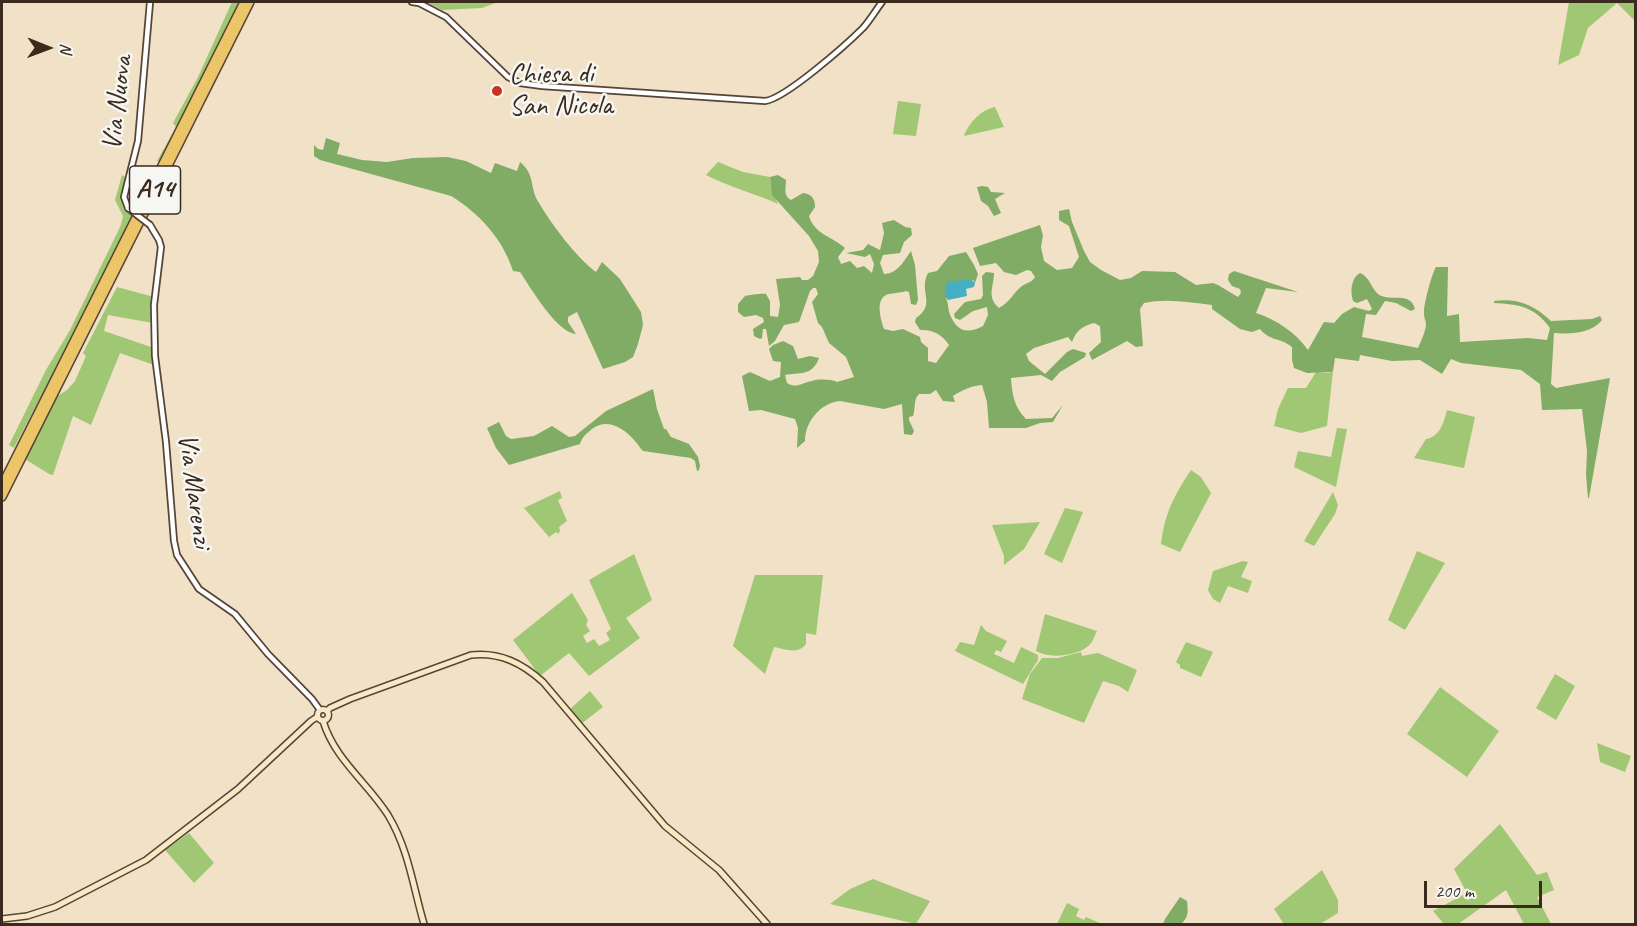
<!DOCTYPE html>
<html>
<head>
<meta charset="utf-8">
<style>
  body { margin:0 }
  #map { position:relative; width:1637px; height:926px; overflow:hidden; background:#f1e1c6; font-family:Caveat,sans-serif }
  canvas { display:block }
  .frame { position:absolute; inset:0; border:3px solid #3b2a1e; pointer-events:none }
  .north { position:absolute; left:18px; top:18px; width:60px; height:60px; -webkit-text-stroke:4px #f6f6f2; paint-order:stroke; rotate:91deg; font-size:16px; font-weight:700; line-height:24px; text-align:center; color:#3b2a1e }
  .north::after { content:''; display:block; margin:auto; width:21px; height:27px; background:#3b2a1e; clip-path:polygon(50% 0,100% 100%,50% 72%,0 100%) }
  .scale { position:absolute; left:1424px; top:881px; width:118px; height:27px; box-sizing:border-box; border:3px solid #3b2a1e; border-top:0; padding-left:8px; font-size:18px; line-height:21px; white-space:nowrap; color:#3b2a1e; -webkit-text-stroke:4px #f6f6f2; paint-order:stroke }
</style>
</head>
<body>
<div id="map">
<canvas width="1637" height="926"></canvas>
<div class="frame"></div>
<div class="north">N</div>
<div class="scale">200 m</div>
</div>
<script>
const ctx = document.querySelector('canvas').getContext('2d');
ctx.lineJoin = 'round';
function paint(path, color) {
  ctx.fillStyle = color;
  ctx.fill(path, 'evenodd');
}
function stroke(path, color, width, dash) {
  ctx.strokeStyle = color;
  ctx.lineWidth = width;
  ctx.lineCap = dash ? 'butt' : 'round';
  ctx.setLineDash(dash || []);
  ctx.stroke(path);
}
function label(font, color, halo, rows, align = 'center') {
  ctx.font = font + ' Caveat,sans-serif';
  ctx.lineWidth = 5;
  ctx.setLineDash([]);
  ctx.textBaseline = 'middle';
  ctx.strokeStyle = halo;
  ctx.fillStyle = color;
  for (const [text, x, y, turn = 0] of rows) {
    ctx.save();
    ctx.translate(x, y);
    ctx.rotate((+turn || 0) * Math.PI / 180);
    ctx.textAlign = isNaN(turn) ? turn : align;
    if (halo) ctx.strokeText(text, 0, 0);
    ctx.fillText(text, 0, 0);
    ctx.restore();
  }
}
const green = new Path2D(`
  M232,2h8l-80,160 -3,-1 19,-34 -3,-4 25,-46z
  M426,2h72l-16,6 -40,2z
  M1569,2h66v19l-18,-18 -29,25 -9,27 -21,10z
  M898,101l23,3 -5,32 -23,-2z
  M995,107l9,20 -40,9c5,-14 17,-26 31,-29z
  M718,162l25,10 27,5 1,11 7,16c-24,-11 -49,-17 -72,-29z
  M122,175l5,3 -5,22 13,16 -121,232 -5,-3 37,-75 24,-40 51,-105 2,-9 -8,-16z
  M117,287l37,10 -1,26 -45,-8 -4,16 50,17v17l-34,-12 -29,72 -18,-9 -20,59 -4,-1 -24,-15 31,-62 11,-7 8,-9 11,-25 -3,-3z
  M1333,371l-6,55 -26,7 -27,-7 4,-17 10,-21h18l10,-16 13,1z
  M1447,410l28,7 -11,51 -50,-10 12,-19c14,-2 18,-17 21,-29z
  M1337,428l10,1 -11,58 -42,-20 4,-16 33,6z
  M1191,470l10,7 10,16 -31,59 -19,-8c4,-32 13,-48 30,-74z
  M560,491l2,7 -4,2 9,21 -8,6 1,4 -2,3 -2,-2 -7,5 -25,-29z
  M1333,492l5,13 -3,9 -21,32 -10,-5z
  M1065,508l18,4 -21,51 -18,-9z
  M1040,522l-16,27 -20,16v-9l-12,-31z
  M1417,551l28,12 -40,67 -17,-10z
  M634,554l18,46 -26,18 14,20 -51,38 -20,-23 -29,23 -27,-36 59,-47 16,27 -2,5 4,6 -7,5 4,7 7,-4 5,7 11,-6 -4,-7 5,-4 -22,-49z
  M1243,561l5,1 -7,15 11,4 -4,12 -20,-7 -8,17 -7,-4 -5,-9 5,-19z
  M755,575h68l-7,60 -10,-2v11c-8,11 -21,5 -32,3l-9,27 -32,-28z
  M1045,614l52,17c-3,5 -4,12 -10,16 -12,9 -38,12 -51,4z
  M981,625l5,6 21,10 -6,11 -5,-2 -2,4 20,9 7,-16 17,8v5l-15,24 -68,-33 5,-9 14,3z
  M1186,642l27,10 -12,25 -21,-9v-3l-4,-3z
  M1081,652l1,4 16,-3 39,17 -9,22 -9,-6 -16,-5 -19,42 -62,-24 8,-25 12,-16h16z
  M1555,674l20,12 -19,34 -20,-12z
  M1440,687l59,44 -32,46 -60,-43z
  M590,691l13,16 -22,17 -12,-14z
  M1597,743l34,13 -6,16 -25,-10z
  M1500,824l37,51 10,-3 7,18 -17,7 14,27h-27l-18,-34 -48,34h-14l-11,-13 34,-18 -13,-24z
  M189,833l25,30 -20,20 -29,-33z
  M1322,870l16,30v13l-18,11h-36l-10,-15z
  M873,879l57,22 -14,23 -86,-20 20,-15z
  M1067,903l12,6 -3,7 8,4 2,-3 16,7h-45z`);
const forest = new Path2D(`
  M326,138l14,5 -3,11 25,6 25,2 26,-4 34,-1 19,4 25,12 4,-10 22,8 3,-9c16,13 9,26 19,41 13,22 37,54 57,69l6,-10 18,17 21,33 2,13 -5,19 -5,13 -8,5 -22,7 -26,-57 -9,5v5l8,12c-20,-2 -45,-46 -56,-62l-7,-1c-10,-32 -34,-58 -62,-75l-131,-36 -6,-4v-11l4,4 5,1z
  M778,175l8,5c0,8 -3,16 5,20l12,-7c8,1 12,5 12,14l-6,9c5,18 24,21 36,32l-7,9 3,7 9,-3 7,7 7,-2 8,7 2,-9 -4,-10 -5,3 -19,-4 17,-3 5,-6 12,6 4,-17 -2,-10 12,-3 11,7 6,1 1,7 -8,7 -4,11 -17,2 -3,8 4,11c13,0 20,-13 27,-23l4,14 3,35 -2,5 -5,-1 -2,-12 -3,-1c-5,2 -16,2 -20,4 -11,6 -5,25 -2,34l9,2 10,-2 17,8 1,5 7,6v13l8,2 13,-18c-7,-11 -17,-16 -29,-15l-5,-8 1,-4c21,-14 2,-26 12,-45l9,-2 12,-15 17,-4 8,13 4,9 -3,9 -2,-3 -27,18c2,4 2,9 3,14 7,19 17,23 34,14l5,-11 -1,-8 -14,4 -13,9 -5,-2 -1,-4 11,-12 16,-3 2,-4 -1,-19 4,-4 8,1c0,14 -8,23 5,35 10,-5 15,-16 23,-22 6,-4 9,-3 13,-9l-4,-6 -4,-1 -11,5 -12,-3 -8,-9 -16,3 -7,-18 67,-23 3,10 -2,12 3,14 13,9 15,-2 7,-11 -10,-31 -10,-6v-9l10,-2 3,13 12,29 6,11 11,8 19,10 11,-2 11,-7 33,1 21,13 17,-2 5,2 20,12 3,-4 -1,-4 -8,-3 -4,-6 1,-6 5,-3 64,21 -32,-4 -10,25c21,7 39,19 52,37l16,-28 10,1 8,-9 12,-7 15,4 3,-2 -5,-10 -10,4 -4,-2c-3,-10 -2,-23 7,-28 10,4 11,15 18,21 12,9 32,-4 37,15l-4,2 -15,-8 -11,-2 -9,14 -10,-1 -4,23 56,11c3,-7 8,-17 8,-24 0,-3 -2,-6 -2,-10 -1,-8 8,-41 12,-47h12l-1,49 12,-2 1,28 68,-4 19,2 3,-12c-15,-21 -31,-24 -56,-25v-2c24,-3 40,4 57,20l41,-2 8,-3 2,4c-11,14 -31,14 -48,13l-3,51 5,4 54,-10 -21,120h-1l-2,-23 1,-24 -5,-42 -40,1 -2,-26 -19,-14 -60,-7 -10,-4 -9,15 -22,-14 -28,1 -32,-6 -1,6 -24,-3 -2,13 -2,1 -24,1 -13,-5 -2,-8v-13c-10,-9 -23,-6 -32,-18l-8,3 -12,-3 -28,-20v-4c-23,-3 -46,-7 -68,-2l-4,6 3,37 -7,1 -9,-6 -35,19 -3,-7 12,-11 -1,-16 -6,-3c-12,3 -18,8 -22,19l-4,-5 -34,11 -8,6 3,7 16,13 22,-22 6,-3 13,4 -1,4 -25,15 -8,9 -11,-6 -30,3c1,16 3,29 15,41l26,-1 11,-13 -10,17 -13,1 -14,5h-37l-2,-26 -5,-17c-11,1 -20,5 -29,11l2,6 -12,-1 -7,-11 -6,4h-11c-6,6 -3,14 -6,22l-4,1v3l5,11 -2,4 -8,-1 -2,-30 -18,5 -44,-8c-20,2 -35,21 -35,40l-8,7 1,-20 -3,-9 -34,-9 -12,1 -7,-35 8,-4 20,9 10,-4 1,-15 -8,-1 -4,-12 4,-4 10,-4 10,5 5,13 12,-3 9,2c-7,19 -20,14 -34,17l2,8c10,6 14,0 25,-2 6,-2 19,-2 25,1l17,-5 -8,-20 -17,-14 -7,-16 -4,-4 -6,-21 6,-8 -2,-6h-3l-3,3 -11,31 -15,3 -9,16 -6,5 -3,-17h-3l-1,9 -2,1 -6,-3 -1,-7 11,-7 -1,-4 -7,-3 -12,2 -6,-5v-8l7,-8c3,-1 19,-3 21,-2l4,7v15l8,1 2,-12 -4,-26 24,-2 2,3h6l5,-4 6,-14 -1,-11 -9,-15 -37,-41 -2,-18z
  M982,186l6,1 3,5 14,1 -10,6 6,14 -7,3 -6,-10 -7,-5 -4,-14z
  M653,389l4,20 7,20h2l5,8 18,7 9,13 2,9 -1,4 -2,1 -2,-10 -4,-3 -48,-7c-4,-4 -5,-7 -9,-11 -11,-13 -28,-22 -42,-11 -6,5 -10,8 -12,15l-71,21 -13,-17 -9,-20 12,-6 7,14 5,3 23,-3 18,-10 17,11 6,-1 31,-25z
  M1180,897l7,4c1,10 2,16 -6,23h-18l2,-5z`);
const water = new Path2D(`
  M970,279l5,4 -1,4 -8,2 1,7 -19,4c-5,-5 -3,-13 0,-18z`);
const tertiary = new Path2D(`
  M412,2l7,1 27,14 62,60 12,6 22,3 223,15c20,-2 82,-57 98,-73 7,-8 13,-18 19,-26
  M128,208l-4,-11 14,-56 12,-139
  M150,225l9,15 2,7 -7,58 1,51 11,86 8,99 3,14 22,34 36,25 33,40 44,45 8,11`);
const secondary = new Path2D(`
  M317.5 715a5.5 5.5 0 1 1 11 0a5.5 5.5 0 1 1-11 0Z
  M327,711l3,-3 20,-9 121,-44c29,-3 51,8 72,27l122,144 54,44 48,54
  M323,721c12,39 44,61 65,94 21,35 25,72 36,109
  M2,919l25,-3 28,-9 91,-47 92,-71 73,-68 6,-4`);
const motorway = new Path2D(`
  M2,485l242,-483
  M2,497l248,-495`);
const tertiaryBridge = new Path2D(`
  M128,208l22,17`);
const markers = [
  [497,91,6,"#c8321e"]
];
const shields = [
  [155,190,51]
];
const shieldNames = [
  ["A14",155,190]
];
const poiNames = [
  ["Chiesa di",509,75],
  ["San Nicola",509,107]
];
const streetNames = [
  ["Via Nuova",118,103,-83],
  ["Via Marenzi",194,491,82]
];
paint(green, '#a0c773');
paint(forest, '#80ac65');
paint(water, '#45afc4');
stroke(tertiary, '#564537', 8);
stroke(secondary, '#564537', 8);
stroke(motorway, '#564537', 10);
stroke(tertiary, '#fff', 4.5);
stroke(secondary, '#f8e8c3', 5);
stroke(motorway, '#edc569', 7);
stroke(tertiaryBridge, '#564537', 8, []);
stroke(tertiaryBridge, '#fff', 4.5);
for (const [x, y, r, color] of markers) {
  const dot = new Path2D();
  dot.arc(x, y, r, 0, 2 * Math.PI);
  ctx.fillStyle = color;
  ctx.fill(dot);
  stroke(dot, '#f6f6f2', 2);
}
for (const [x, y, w] of shields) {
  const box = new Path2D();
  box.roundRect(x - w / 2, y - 24, w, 48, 4.5);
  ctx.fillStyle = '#f6f6f2';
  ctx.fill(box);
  stroke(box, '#3b2a1e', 1.5);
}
label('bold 27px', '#3b2a1e', null, shieldNames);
label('28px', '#3b2a1e', '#f6f6f2', poiNames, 'left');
label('28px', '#3b2a1e', '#f6f6f2', streetNames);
</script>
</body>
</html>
